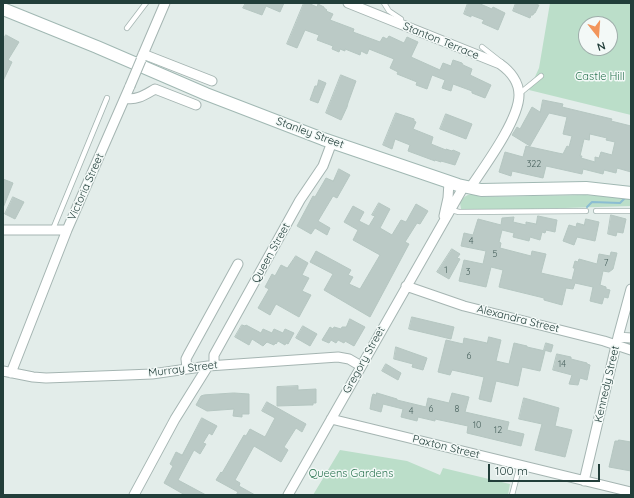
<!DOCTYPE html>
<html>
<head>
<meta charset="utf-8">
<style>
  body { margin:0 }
  #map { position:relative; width:634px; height:498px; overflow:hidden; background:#e3edea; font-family:Quicksand,sans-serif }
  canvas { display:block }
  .frame { position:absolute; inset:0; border:4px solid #223e3a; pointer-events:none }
  .north { position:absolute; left:578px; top:16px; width:40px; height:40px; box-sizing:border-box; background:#f3f9f7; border:1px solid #9faeab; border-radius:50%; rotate:163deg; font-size:11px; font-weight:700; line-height:16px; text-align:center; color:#223e3a }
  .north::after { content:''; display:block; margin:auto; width:14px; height:18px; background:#f2955b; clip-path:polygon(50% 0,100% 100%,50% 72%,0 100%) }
  .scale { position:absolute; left:488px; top:464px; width:112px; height:18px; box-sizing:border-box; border:2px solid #223e3a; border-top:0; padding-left:5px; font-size:12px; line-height:14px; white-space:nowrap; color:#223e3a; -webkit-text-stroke:3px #f3f9f7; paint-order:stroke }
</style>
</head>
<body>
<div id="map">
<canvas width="634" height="498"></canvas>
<div class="frame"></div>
<div class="north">N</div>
<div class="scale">100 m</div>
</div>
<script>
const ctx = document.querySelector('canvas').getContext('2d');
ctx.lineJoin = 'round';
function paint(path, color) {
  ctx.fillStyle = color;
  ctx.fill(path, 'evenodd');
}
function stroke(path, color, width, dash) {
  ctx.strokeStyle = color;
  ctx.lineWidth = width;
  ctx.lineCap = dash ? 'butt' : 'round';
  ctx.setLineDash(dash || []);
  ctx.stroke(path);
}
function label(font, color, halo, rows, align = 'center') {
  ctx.font = font + ' Quicksand,sans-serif';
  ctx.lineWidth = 3;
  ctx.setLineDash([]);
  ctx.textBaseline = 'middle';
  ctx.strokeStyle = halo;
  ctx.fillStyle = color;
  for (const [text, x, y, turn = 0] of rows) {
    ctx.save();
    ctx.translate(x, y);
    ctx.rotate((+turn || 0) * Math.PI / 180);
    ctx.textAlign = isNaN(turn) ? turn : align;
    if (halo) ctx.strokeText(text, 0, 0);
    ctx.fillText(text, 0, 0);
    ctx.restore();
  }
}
const green = new Path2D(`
  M550,3h81v112l-102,-25 10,-22zM586,24h24v24h-24z
  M472,194l9,3 104,-2 46,3v8l-165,5 -5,-2 -1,-6c3,-6 6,-8 12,-9z
  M340,450l67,11 33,14 3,-7 67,16 -2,11h-195z`);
const stream = new Path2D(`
  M587,207l5,-5 28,1 5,-5`);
const building = new Path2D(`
  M246,3h38l-4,9 -14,-6 -4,9 -19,-7z
  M304,3h4l9,4 1,-3 6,3v1l3,2 -1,1 7,3 -3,6 24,9 -1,3 27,10 3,-5 4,2 2,-3 15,7 3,-6 11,5 -7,15 29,13 3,-7 8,3 2,-6 9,3 1,2 9,4 -2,6 21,10 -6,13 -13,-5v-2l-19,-7 -2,7 -9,-3 3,-8 -13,-5 -5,14 -11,-4 1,-3 -20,-8 1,-2 -8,-4 4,-9 -25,-10 -2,5 -6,-3 -1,4 -15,-6v2l-5,-2 -1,3 -7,-3 1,-3 -16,-6 2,-5 -14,-5 -8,18 -10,-4z
  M468,3h10l14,6 1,-2 12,6 -7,17 -16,-7 2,-3 -13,-5v2l-7,-3z
  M516,3h22l-1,2h2l-4,8h-1l-1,2h-2l-1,3 -17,-7z
  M6,35l13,7 -11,18 4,2 -9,19v-41z
  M341,75l15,6 -8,22 -1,4 -6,13 -15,-7z
  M319,80l7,3 -8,20 -8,-3 5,-14h2z
  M543,100l20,4 -1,3 50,12 -1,2 20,5v46l-14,-4 -1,5 -12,-3 -1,4 -20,-5 -1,5 -36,-8 -3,12 -31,-7 -1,5 -12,-4 6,-20 18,5 3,-11 32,7 5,1 4,-8 2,1 3,-11 -9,-2 4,-17 -18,-4 -19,33 -18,-11 5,-8 3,2 12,-22 8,5zM590,134l17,4 -1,2 9,2 -3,13 -11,-3 -2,6 -4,-1v5l-14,-4 1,-2h-2l4,-17 5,1z
  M396,113l18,6v2l2,1 -3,7 20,8 -2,7 15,6v-1l6,2 1,-1 7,3 -5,12 -14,-4v1l-6,-2v1l-27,-10 2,-6 -15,-6 -3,10 -9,-4z
  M446,114l26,10 -6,15 -26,-10z
  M339,169l11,6 -13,23 -4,-2 -15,25 12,7 -3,7 -12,-7 -4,6 -14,-8 16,-30 2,1 11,-19 7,3z
  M3,179l10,4 -10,25z
  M13,197l11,5 -9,17 -10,-5z
  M379,203l11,6 -10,19 12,7 9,-15 5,2 10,-18 12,7 -8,13 -3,-1 -12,19 4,2 -39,73 -46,-27 9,-16 -23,-12 6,-11 35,19 -3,5 5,2 -4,7 11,5 20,-34 -27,-15 5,-10 -14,-8 9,-16 11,6 -5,9 10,5 6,-10 -3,-1z
  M611,215l15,4 -3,14 -6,-1 -1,4 -8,-2z
  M538,216l19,4 -2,12 -9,-2 -1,3 -3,-1 -2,8 -10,-3 -1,4 -16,-4 1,-4 -12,-3 -3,12 2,1 -1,5 31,8 1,-5 14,3 -5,19 31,7 3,-12h-2l2,-7 3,1 1,-3 18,5 2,-10 11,2 1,-4 6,1 -4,16 -4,3 -6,-1 -3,14 6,2v2l4,1 -2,8 -4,-1 -2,7 -12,-3 3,-14 -18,-4 -2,6 -7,-1 -4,17 -18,-5v-2l-45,-11 4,-17 -12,-3 -5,20 -27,-6 5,-21 19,4 3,-13 -25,-5 3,-13 9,2 5,-16 23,6 1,-7 12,-1 -1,5 13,3v-3l10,2z
  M586,219l13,3 -4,19 -18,-4 -3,8 -11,-4 6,-16 7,2 1,-4 7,2z
  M452,249l8,5 -3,4 3,1 -11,20 -12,-7z
  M296,256l12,7 -6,12 7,3 -7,13 9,4 -12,22 -23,-13 -6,11 -12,-7 11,-19 -4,-2 7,-13 3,2 6,-11 6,3z
  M412,317l42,10 -3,12 -42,-10z
  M350,319l15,8 -11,19 -9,-5 -1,2 -6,-3 -2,3 -5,-3 -2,3 -7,-3 8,-13 3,2 1,-2 7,2 1,-2h4z
  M242,325l3,1 1,-1 15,8 2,-4 9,4 2,-4 9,4 2,-4 9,4 -6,11 -2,-1 -1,2 -7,-4 -2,3 -1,-1 -1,2 -7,-3 -4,4 -11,-7 -3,6 -14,-8z
  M303,326l14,8 -7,12 -14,-8z
  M489,337l12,3 -5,21 13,3 5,-21 13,3v1l18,4 -5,20 -18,-4 -4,19 -22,-5 -5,21 -12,-3 5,-22 -32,-7 -2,5 -12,-3 8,-32 17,4 1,-6 23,5z
  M546,343l7,2 -2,7 -7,-2z
  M396,347l31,11 -4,12 -11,-3 1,-3 -19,-5z
  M557,354l14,3v2l16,4v1l3,1 -3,15 -7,-2 -2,7 -9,-1 3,-9 -19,-5z
  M386,364l15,9 -3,7 -16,-9z
  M298,386v4l18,-1v14h-3v2h-4l-32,1v-19z
  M234,393l15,1v20h-7v3l-9,-1 1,-7 -27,2 -11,-6 5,-9 3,-1z
  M377,393l20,6v1l29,7 2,-9 21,5 3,-10 17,4 -4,15 44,10 -2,8 17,4 -3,12 -54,-13 1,-7 -33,-7v2l-17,-4 -1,4 -16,-4 2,-8 -20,-5 -2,8 -11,-3 2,-12 1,-3 3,1z
  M524,398l35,10 -4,18 17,4 -7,27 -30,-7 7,-26 -23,-5z
  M267,402l39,22 -4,8 -6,-4 -12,19 4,3 -7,12 -27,-16 -19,34 5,3 -1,3 16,9h-19l2,-3 -22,-12 5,-8 1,1 22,-38 2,1 4,-7 15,8 10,-19 -13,-7z
  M202,418l15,8 -5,9 -3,-2 -6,10 3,1 -6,10 -6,-4 -16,30 28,15h-21l-21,-12 9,-17 -3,-2 6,-12 6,3z
  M619,440l12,2v29l-22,-4 6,-26h3z`);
const lane = new Path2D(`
  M384,3l5,8 12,8v5
  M127,28l19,-25
  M482,47l19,15
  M519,94l22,-18
  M451,210l8,2 127,-1
  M596,211h35
  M53,229l54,-131
  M512,495l8,-30`);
const street = new Path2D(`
  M348,3l152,61c10,7 19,18 19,31 0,25 -35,72 -49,93
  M143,54l69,27
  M141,59l24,-56
  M125,98c12,3 21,-4 30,-9l41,16
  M444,216l4,-18 1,-16
  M3,230h64
  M406,286l58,20 140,35 27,9
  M618,337l13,1
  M214,365v-10l86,-155 23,-34 9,-24
  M187,368l-1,-9 2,-4 50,-91
  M3,371l30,6 13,1 81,-3 25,-1 56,-8 130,-9 11,2 12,7
  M11,373l56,-143 63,-144
  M331,419l300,73
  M584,481l34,-144 13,-48
  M134,495l41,-76 33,-53
  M288,495l176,-309`);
const secondary = new Path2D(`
  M3,9l94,38 109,47 117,45 135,46 23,5 105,-2 45,5`);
const streetBridge = new Path2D(`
  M130,86l11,-26`);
const numberNames = [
  ["322",534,164],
  ["4",471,241],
  ["5",495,254],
  ["7",606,263],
  ["1",446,270],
  ["3",468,272],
  ["6",469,356],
  ["14",562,364],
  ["6",431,409],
  ["8",457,409],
  ["4",411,411],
  ["10",477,425],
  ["12",498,430]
];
const streetNames = [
  ["Stanton Terrace",441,41,22],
  ["Stanley Street",310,133,20],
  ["Victoria Street",86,187,-66],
  ["Queen Street",271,253,-61],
  ["Alexandra Street",518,319,14],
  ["Gregory Street",364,360,-61],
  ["Murray Street",183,369,-7],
  ["Kennedy Street",607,384,-77],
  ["Paxton Street",446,447,14]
];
const parkNames = [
  ["Castle Hill",600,77],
  ["Queens Gardens",351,474]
];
paint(green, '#bbdec9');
stroke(stream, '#8bbdd2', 2);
paint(building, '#bbcac6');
stroke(building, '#b5c6c1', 1);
stroke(lane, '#a5b5b2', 6);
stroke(street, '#a5b5b2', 11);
stroke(secondary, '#a1b8b3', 14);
stroke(lane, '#fff', 4.5);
stroke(street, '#fff', 9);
stroke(secondary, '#fff', 12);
stroke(streetBridge, '#a5b5b2', 11, []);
stroke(streetBridge, '#fff', 9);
label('9px', '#48615d', null, numberNames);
label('11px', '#223e3a', '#f3f9f7', streetNames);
label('11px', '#2c7552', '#f3f9f7', parkNames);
</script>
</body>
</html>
